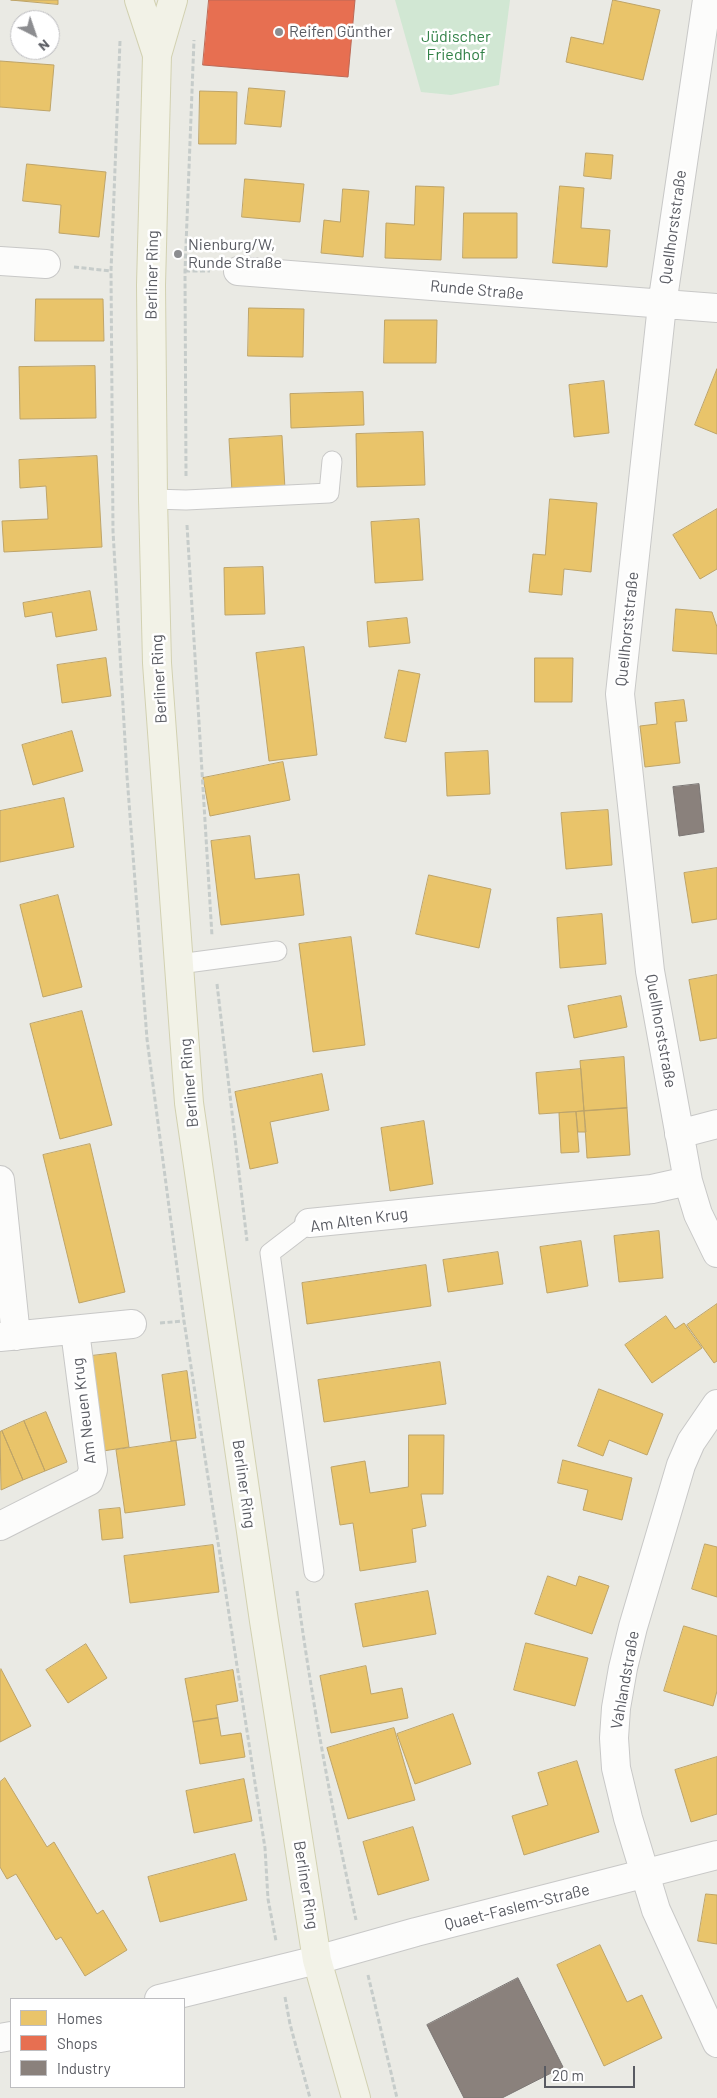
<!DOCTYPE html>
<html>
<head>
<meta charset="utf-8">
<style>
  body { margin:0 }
  #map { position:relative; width:717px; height:2098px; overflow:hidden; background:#eaeae4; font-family:Barlow,sans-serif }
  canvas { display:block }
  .legend { position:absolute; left:10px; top:1998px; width:175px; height:90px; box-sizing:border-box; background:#fff; border:1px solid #bdbdc0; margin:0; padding:6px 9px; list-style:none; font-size:15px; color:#595b62 }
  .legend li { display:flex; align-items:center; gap:10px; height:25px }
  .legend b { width:25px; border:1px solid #bdbdc0 }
  .north { position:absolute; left:10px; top:10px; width:50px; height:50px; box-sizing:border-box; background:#fff; border:1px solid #bdbdc0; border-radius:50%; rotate:139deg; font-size:14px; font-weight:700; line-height:20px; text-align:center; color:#595b62 }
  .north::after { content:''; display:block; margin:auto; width:18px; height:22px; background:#8c8d90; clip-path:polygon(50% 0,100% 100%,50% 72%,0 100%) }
  .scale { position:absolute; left:544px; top:2066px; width:91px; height:22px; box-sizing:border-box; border:2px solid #595b62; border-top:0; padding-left:6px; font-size:15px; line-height:18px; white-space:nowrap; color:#595b62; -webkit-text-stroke:4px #fff; paint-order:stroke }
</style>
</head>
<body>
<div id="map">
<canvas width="717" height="2098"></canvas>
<ul class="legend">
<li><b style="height:14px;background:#e9c46a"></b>Homes</li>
<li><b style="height:14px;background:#e76f51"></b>Shops</li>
<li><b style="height:14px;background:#8a817c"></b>Industry</li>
</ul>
<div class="north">N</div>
<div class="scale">20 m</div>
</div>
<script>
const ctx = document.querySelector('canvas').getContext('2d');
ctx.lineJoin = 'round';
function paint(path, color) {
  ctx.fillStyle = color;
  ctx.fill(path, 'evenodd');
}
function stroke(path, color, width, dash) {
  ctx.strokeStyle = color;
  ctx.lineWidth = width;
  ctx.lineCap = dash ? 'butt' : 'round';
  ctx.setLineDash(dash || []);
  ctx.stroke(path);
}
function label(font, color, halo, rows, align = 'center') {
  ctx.font = font + ' Barlow,sans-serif';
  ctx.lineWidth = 5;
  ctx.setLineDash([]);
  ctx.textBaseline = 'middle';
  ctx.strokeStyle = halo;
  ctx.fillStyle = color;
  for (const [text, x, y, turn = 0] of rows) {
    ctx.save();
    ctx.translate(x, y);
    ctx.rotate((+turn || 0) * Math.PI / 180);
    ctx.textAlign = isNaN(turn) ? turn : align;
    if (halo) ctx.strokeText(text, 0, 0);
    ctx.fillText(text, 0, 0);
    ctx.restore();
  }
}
const green = new Path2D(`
  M395,0h115l-11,85 -48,10 -30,-3z`);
const homes = new Path2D(`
  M11,0h47v4z
  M613,0l47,10 -17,70 -77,-18 5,-25 32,7z
  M0,61l54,4 -4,46 -50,-4z
  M249,88l36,3 -4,36 -36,-3z
  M200,91l37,1 -1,52h-37z
  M586,153l27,2 -2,24 -27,-3z
  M27,164l79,8 -7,65 -40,-4 2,-28 -38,-4z
  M245,179l59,5 -4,38 -58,-5z
  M416,186l28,1 -3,73 -56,-2 1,-35 28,2z
  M560,186l24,2 -3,40 29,2 -3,37 -54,-4z
  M343,189l26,2 -6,66 -42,-4 3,-33 16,2z
  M464,213h53v45h-54z
  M36,299h67l1,42h-69z
  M249,308l55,1 -1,48 -55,-1z
  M385,320h52l-1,43h-52z
  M95,366l1,52 -76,1 -1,-52z
  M717,369v65l-22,-9z
  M604,381l5,52 -35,4 -5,-52z
  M363,392l1,33 -73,3 -1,-34z
  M423,432l2,53 -68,2 -1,-53z
  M282,436l3,53 -53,3 -3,-53z
  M97,456l5,91 -98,5 -2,-31 46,-2 -2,-33 -26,2 -1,-28z
  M550,499l47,4 -6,69 -27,-3 -2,26 -33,-3 4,-38 12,1z
  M717,509v60l-17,10 -27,-44z
  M419,519l4,61 -48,3 -4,-61z
  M263,567l2,47 -40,1 -1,-47z
  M90,591l7,39 -41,7 -4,-25 -27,5 -2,-14z
  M676,609l36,3 5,15v27l-44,-3z
  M407,618l3,25 -41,4 -2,-25z
  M304,647l13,108 -48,6 -13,-108z
  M106,658l5,38 -49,7 -5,-38z
  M535,658h38l-1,44h-37z
  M399,670l21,4 -14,68 -21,-4z
  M684,700l3,21 -12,1 5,41 -35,4 -5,-41 17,-2 -2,-21z
  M72,731l11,40 -50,14 -11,-40z
  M488,751l2,43 -43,2 -2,-43z
  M283,762l7,38 -80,16 -7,-38z
  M64,798l10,49 -74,15v-51z
  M608,810l4,55 -46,4 -5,-56z
  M250,836l5,43 44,-5 5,41 -83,10 -10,-84z
  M717,868v51l-25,4 -8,-50z
  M429,875l62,14 -12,59 -63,-14z
  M58,895l24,92 -39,10 -23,-92z
  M602,914l4,50 -46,4 -3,-50z
  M351,937l14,108 -52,7 -14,-108z
  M717,975v63l-17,3 -11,-61z
  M621,996l6,31 -53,11 -6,-32z
  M82,1011l30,114 -52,14 -30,-115z
  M624,1057l3,51 -43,3 -4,-50z
  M581,1069l3,42 -45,3 -3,-41z
  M322,1074l7,36 -59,12 8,41 -28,6 -15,-77z
  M627,1108l3,47 -43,3 -3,-47z
  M584,1111l2,21h-8l-2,-20z
  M576,1112l3,40 -18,1 -2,-40z
  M424,1121l9,63 -43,7 -9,-63z
  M90,1144l35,148 -46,11 -36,-148z
  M659,1231l4,47 -44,4 -5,-46z
  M581,1241l7,45 -41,7 -7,-46z
  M498,1252l5,32 -55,8 -5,-32z
  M426,1265l5,41 -124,18 -5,-41z
  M717,1304v57l-3,2 -27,-38z
  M666,1316l9,13 9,-6 18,25 -50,35 -27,-38z
  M116,1353l13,94 -26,4 -12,-95z
  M440,1362l6,42 -122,18 -6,-42z
  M187,1371l9,67 -25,3 -9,-66z
  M599,1389l64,25 -16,41 -38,-15 -6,16 -25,-10z
  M46,1412l21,50 -22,9 -21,-50z
  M24,1421l21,50 -22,9 -21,-49z
  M2,1431l21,49 -22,10 -1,-58z
  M409,1435h35l-1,59h-22l5,32 -14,3 4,33 -56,9 -7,-48 -13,2 -9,-58 34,-6 5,32 38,-6z
  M176,1441l9,64 -60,8 -9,-63z
  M563,1460l69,18 -10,42 -39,-10 5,-20 -30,-7z
  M120,1508l3,30 -21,2 -3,-30z
  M705,1544l12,3v50l-25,-8z
  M213,1545l6,47 -89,11 -6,-47z
  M548,1576l28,10 3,-10 30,10 -17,48 -57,-20z
  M428,1591l8,43 -73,13 -8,-43z
  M684,1626l33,10v55l-4,15 -49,-15z
  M526,1643l62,15 -13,48 -61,-16z
  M86,1644l21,34 -39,25 -22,-33z
  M366,1666l5,28 31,-6 6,30 -77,15 -11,-57z
  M1,1669l30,57 -31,16v-72z
  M233,1670l5,31 -22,4 2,13 -25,4 -8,-43z
  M453,1714l18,50 -56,20 -18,-50z
  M218,1718l3,18 20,-3 4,24 -45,7 -7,-42z
  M394,1728l21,72 -67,19 -21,-71z
  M717,1757v57l-26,8 -16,-52z
  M577,1761l22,71 -75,23 -12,-39 36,-11 -10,-32z
  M5,1778l42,69 7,-5 43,72 6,-4 24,40 -42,26 -24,-39 -5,3 -40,-66 -9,5 -7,-12v-85z
  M244,1779l8,42 -58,12 -8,-42z
  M413,1827l16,53 -51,15 -15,-53z
  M235,1854l12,46 -87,22 -12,-45z
  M706,1894l11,1v49l-19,-3z
  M600,1945l27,57 15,-7 20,43 -58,28 -47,-101z`);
const shops = new Path2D(`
  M209,0h146l-7,77 -145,-12z`);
const industry = new Path2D(`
  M699,784l5,48 -25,4 -6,-49z
  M518,1978l45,89 -61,31h-38l-37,-73z`);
const path = new Path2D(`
  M120,41l-9,230 2,260 14,245 20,263 37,282 81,527 3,51 8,42
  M74,267l37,4
  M185,271h25
  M186,476l-1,-205 9,-231
  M187,525l25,411
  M217,984l30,257
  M160,1323l24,-2
  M297,1591c15,110 35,220 59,329
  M368,1975l29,123
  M285,1997l5,27 20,74`);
const service = new Path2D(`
  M153,499l33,1 143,-7 3,-32
  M179,964l98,-13
  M309,1223l-39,30 44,319`);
const minor = new Path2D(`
  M707,0l-45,305 -42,389 30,277 38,210 10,33 19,39
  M0,261l46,3
  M238,271l479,37
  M679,1134l38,-10
  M0,1180l16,156
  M309,1223l343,-34 36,-8
  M0,1337l132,-13
  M717,1404l-26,38 -10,23 -48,162 -10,41 -7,40 -2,30 2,30 12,50 28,92 61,133
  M0,1526l89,-45 4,-11 -18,-139
  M159,1999l158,-39 99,-28 301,-77
  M0,2038l11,-2`);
const primary = new Path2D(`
  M139,0l18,55
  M173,0l-16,55 -6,230 2,214 4,164 32,440 75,518 53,339 39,138`);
const markers = [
  [279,32,5,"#8c8d90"],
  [178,254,5,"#8c8d90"]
];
const poiNames = [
  ["Reifen Günther",289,32],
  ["Nienburg/W,",188,245],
  ["Runde Straße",188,263]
];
const parkNames = [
  ["Jüdischer",456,37],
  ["Friedhof",456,55]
];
const streetNames = [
  ["Quellhorststraße",673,227,-82],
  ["Berliner Ring",152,275,-89],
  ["Runde Straße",477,290,5],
  ["Quellhorststraße",627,629,-84],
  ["Berliner Ring",159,679,-93],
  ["Quellhorststraße",661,1031,80],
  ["Berliner Ring",189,1083,-95],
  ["Am Alten Krug",359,1220,-8],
  ["Am Neuen Krug",84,1411,-97],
  ["Berliner Ring",244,1484,82],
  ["Vahlandstraße",625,1680,-80],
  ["Berliner Ring",306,1885,81],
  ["Quaet-Faslem-Straße",517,1907,-14]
];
paint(green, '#d1e7d3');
paint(homes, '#e9c46a');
stroke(homes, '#bea468', 1);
paint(shops, '#e76f51');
stroke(shops, '#bc6956', 1);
paint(industry, '#8a817c');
stroke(industry, '#7b7674', 1);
stroke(service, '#c8c8c7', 21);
stroke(minor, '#c8c8c7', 30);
stroke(primary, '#d2d1b1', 30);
stroke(path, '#c6ccca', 3, [5, 2.5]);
stroke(service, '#fcfcfb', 19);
stroke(minor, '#fcfcfb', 28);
stroke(primary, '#f2f2e7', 28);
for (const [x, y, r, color] of markers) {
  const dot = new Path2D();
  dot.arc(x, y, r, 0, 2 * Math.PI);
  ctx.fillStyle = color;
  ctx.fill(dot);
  stroke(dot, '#fff', 2);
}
label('16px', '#595b62', '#fff', poiNames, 'left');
label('16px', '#328147', '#fff', parkNames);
label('16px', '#595b62', '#fff', streetNames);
</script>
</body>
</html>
